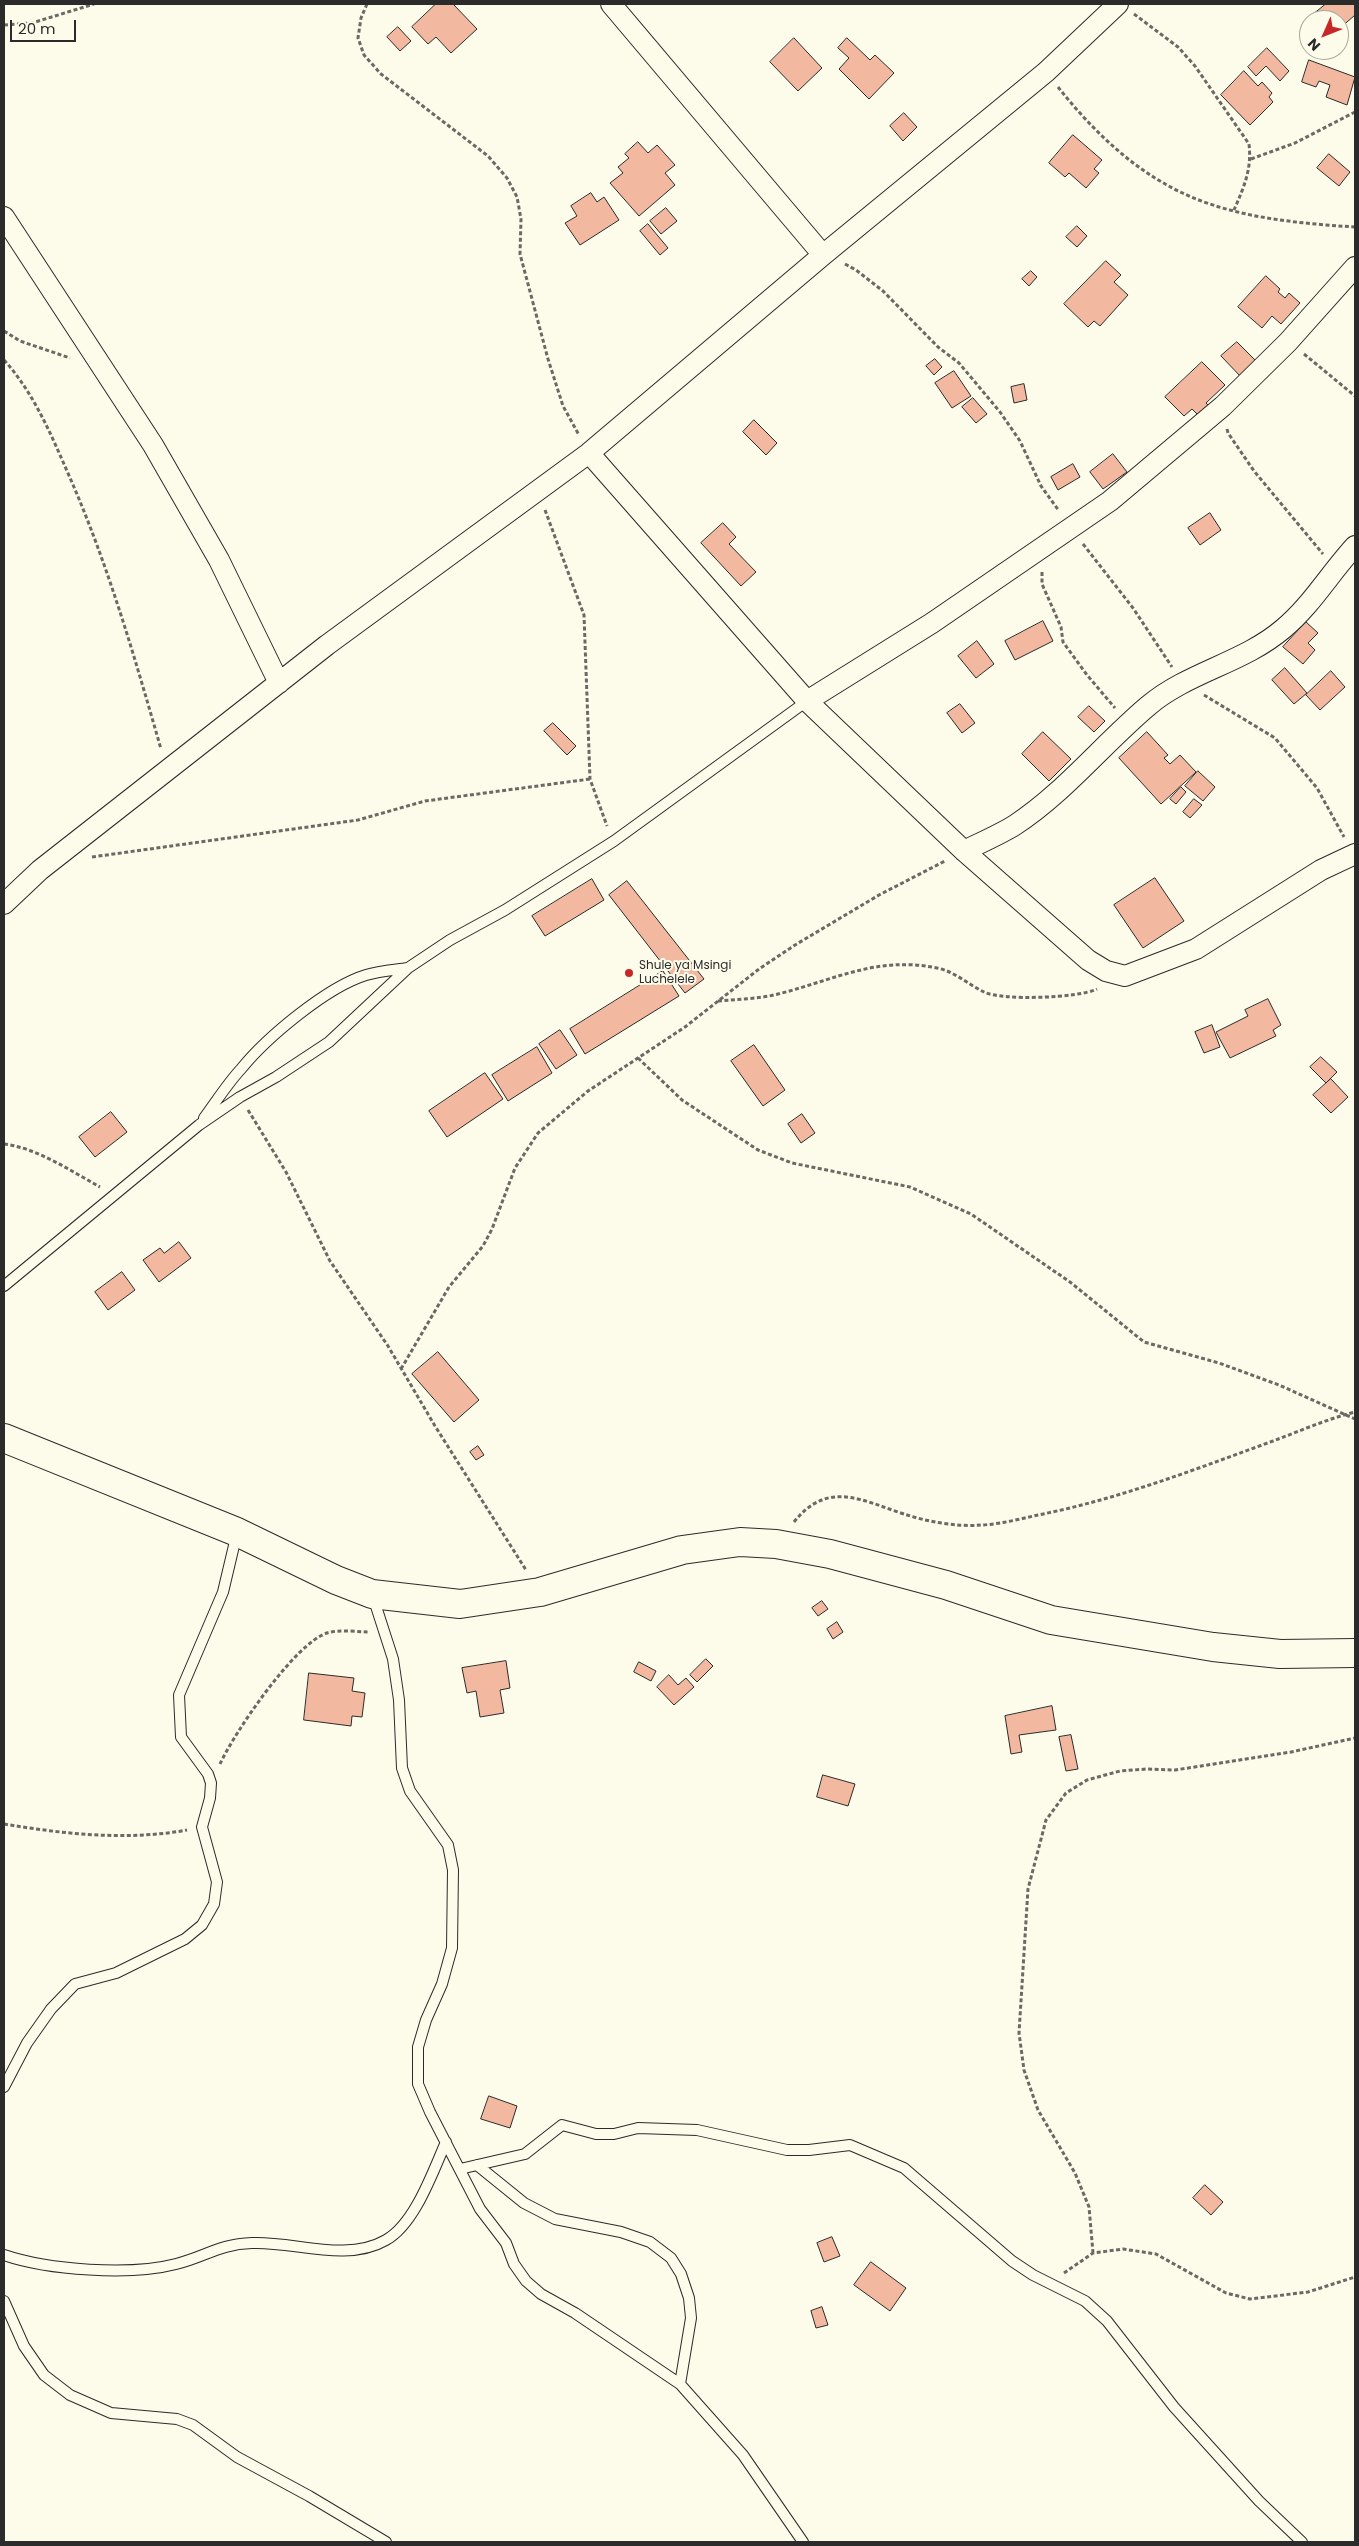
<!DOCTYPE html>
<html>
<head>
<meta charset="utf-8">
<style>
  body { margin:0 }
  #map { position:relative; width:1359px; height:2546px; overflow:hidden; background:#fdfbea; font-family:Poppins,sans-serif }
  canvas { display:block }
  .frame { position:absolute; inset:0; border:5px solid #2b2b2b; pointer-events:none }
  .north { position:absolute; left:1299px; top:10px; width:50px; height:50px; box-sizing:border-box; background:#fdfbea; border:1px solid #a9a89e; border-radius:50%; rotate:226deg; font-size:14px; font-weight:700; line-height:20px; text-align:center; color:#2b2b2b }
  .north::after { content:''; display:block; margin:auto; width:18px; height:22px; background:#c62828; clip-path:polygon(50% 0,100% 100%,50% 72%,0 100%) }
  .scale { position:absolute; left:10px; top:20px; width:66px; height:22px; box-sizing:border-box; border:2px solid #2b2b2b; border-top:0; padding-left:6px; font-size:15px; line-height:18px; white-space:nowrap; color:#2b2b2b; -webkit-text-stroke:4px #fdfbea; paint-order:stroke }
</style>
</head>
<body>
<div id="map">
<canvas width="1359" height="2546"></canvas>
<div class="frame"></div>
<div class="north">N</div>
<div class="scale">20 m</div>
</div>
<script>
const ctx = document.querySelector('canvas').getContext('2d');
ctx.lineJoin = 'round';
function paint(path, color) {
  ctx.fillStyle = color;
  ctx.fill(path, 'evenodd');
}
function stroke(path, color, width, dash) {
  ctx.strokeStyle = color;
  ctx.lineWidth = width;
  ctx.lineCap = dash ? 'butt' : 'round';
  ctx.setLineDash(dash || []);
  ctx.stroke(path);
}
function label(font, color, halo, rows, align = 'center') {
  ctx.font = font + ' Poppins,sans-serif';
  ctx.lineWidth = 4;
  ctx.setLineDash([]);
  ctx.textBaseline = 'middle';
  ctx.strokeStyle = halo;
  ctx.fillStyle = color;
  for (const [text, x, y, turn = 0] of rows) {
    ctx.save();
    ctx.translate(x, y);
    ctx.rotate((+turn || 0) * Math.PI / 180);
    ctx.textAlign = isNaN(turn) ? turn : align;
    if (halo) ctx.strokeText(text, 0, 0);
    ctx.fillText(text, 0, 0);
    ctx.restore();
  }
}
const building = new Path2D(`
  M436,4h17l24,25 -26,24 -15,-16 -8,7 -16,-17z
  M1326,4h29v11l-16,14v-9h-17l-7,-7z
  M398,27l13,14 -11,10 -13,-14z
  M794,38l28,30 -24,23 -28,-29z
  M847,38l23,22 5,-5 19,18 -25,26 -30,-30 10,-11 -11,-10z
  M1267,48l22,23 -9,10 -14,-15 -10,10 -8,-9z
  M1309,60l46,17 -8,28 -21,-8 4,-12 -11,-4 -3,6 -14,-5z
  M1244,71l14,15 4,-4 10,11 -3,4 4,5 -23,23 -29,-30z
  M904,113l13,14 -14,14 -13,-15z
  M1073,135l29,25 -8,9 5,4 -13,15 -17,-15 -4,4 -16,-14z
  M638,142l10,11 9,-8 18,20 -10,8 10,12 -36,31 -29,-33 13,-10 -5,-6 11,-9 -4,-4z
  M1329,154l21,18 -11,14 -22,-18z
  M591,193l6,9 7,-5 15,23 -39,25 -15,-22 12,-7 -6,-10z
  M666,208l11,13 -16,13 -11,-13z
  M648,224l20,24 -8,7 -20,-24z
  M1077,226l10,10 -10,11 -11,-10z
  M1106,261l15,14 -7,7 14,13 -28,31 -6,-5 -6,6 -24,-23z
  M1031,271l6,6 -8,9 -7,-7z
  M1266,276l14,13 -2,3 7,6 4,-5 11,10 -19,21 -9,-8 -10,12 -24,-21z
  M1237,342l20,20 -16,15 -20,-21z
  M935,359l7,8 -8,8 -8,-9z
  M1202,362l23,23 -19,18 3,3 -10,10 -7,-7 -8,7 -19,-19z
  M954,371l17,25 -19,12 -17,-25z
  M1024,384l3,16 -13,3 -3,-16z
  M973,398l14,16 -11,9 -14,-16z
  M754,420l23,23 -11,12 -23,-23z
  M1113,454l14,18 -24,17 -13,-17z
  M1073,464l7,13 -22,13 -7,-13z
  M1210,513l11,17 -21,15 -12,-17z
  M723,523l13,14 -7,7 27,28 -15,14 -40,-43z
  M1043,621l10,20 -38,19 -10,-19z
  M1306,622l12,11 -10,10 7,7 -12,14 -20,-17z
  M977,641l17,23 -18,14 -18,-22z
  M1285,668l22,25 -13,11 -22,-24z
  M1331,671l14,16 -25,23 -14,-15z
  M960,704l15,19 -13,10 -15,-20z
  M1089,706l16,15 -11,11 -16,-15z
  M553,723l23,23 -9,9 -23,-24z
  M1043,732l28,27 -22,22 -27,-27z
  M1147,732l21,23 -4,3 6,6 10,-9 16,17 -35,32 -42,-46z
  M1198,771l17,16 -12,14 -18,-15z
  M1181,787l5,5 -10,12 -6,-5z
  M1194,799l8,6 -12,13 -7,-6z
  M1155,878l29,43 -41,27 -29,-43z
  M592,879l12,21 -59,36 -13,-20z
  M627,881l77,98 -19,14 -76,-98z
  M663,971l16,25 -94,58 -15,-25z
  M1268,999l13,26 -8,5 3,6 -46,22 -14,-26 32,-16 -3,-6z
  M1212,1025l8,22 -16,6 -9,-21z
  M560,1030l17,25 -21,14 -17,-25z
  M754,1045l31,45 -22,16 -32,-45z
  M537,1047l15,26 -44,28 -16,-26z
  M1321,1057l16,15 -11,11 -16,-16z
  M485,1073l18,26 -56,38 -18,-26z
  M1331,1079l17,18 -17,16 -18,-18z
  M111,1112l16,20 -32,25 -16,-20z
  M802,1114l13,19 -14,10 -13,-19z
  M179,1242l12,16 -32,24 -16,-22 17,-12 4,5z
  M122,1272l13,18 -27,20 -13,-18z
  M438,1352l41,48 -25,22 -42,-48z
  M478,1446l6,9 -8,5 -6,-8z
  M822,1601l6,8 -10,7 -6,-8z
  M837,1622l6,10 -10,7 -6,-10z
  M706,1659l7,7 -16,16 -7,-7z
  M506,1661l4,27 -10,2 4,23 -24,4 -4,-26 -9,2 -5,-25z
  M639,1662l17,9 -5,10 -17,-9z
  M309,1673l45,5 -2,13 13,2 -3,24 -10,-1 -1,10 -47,-6z
  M669,1675l9,10 8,-7 8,9 -20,18 -17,-18z
  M1052,1706l4,24 -37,5 3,17 -11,2 -6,-38z
  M1071,1735l7,34 -12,2 -7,-34z
  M823,1775l32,9 -7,22 -31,-9z
  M489,2096l28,10 -7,22 -29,-9z
  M1205,2185l18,17 -12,13 -18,-17z
  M832,2237l8,19 -16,6 -7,-19z
  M871,2262l35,26 -16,23 -36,-26z
  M822,2307l6,18 -12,3 -5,-17z`);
const path = new Path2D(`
  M367,4l-6,14 -3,20 6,17 17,19 107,82 19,22 10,19 4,22 -1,35 28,105 15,47 16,29
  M1134,14l44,33 17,19 54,78c3,25 -5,43 -15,66
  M4,25l28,-2 62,-19
  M1058,87c30,38 67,75 109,98 56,32 126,38 188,42
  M1251,159l44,-16 60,-31
  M845,264l11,6 27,21 55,56 21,16 41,49 20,29 21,45 18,25
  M4,331l16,10 50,17
  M1304,354l51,42
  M4,360c29,32 46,72 63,111 40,90 67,184 94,278
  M1227,429l1,4 26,38 69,83
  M545,510l39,105 6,164 17,47
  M1083,544l50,64 39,59
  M1042,572v12l19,43 2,15 24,33 28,33
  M1204,695l71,43 42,50 27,49
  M92,857l266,-37 67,-19 165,-22
  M718,1001c21,-2 43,-2 64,-8 54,-14 96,-37 155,-25 17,3 32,17 47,24 18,9 95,6 113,-3
  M638,1058l44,42 76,50 34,13 118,24 61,27 99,68 74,60 75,21 60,22 76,34
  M248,1110l38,62 44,89 58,85 47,80 91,144
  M4,1144c33,4 67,27 96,43
  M401,1369l48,-82 34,-41 9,-17 23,-61 23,-35 50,-42 97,-64 74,-58 36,-24 84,-50 66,-34
  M794,1522c34,-43 69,-21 110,-8 24,8 53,13 78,11 19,-1 38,-6 56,-10 81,-16 158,-46 235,-74 27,-10 54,-22 82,-29
  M220,1764c14,-31 75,-121 107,-131 13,-4 29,-1 42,-1
  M4,1824c60,10 123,17 183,6
  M1093,2253l-4,-46 -14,-34 -37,-63 -14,-40 -5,-37 9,-144 18,-69 20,-27 21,-13 33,-9 27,-2 28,1 116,-18 64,-14
  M1064,2273l29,-20 30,-4 33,5 70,39 24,6 58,-7 47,-15`);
const lane = new Path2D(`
  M204,1118c12,-16 23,-34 37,-49 26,-32 86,-82 125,-94 14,-4 29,-5 42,-7
  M4,1286l195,-161 41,-28 36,-20 53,-35 79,-74 42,-28 55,-30 109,-69 193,-140
  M373,1597l20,62 6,41 3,68 8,23 38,54 5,25 -1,78 -10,36 -16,36 -8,27v37l12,28 50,97 26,34 8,21 12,17 15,13 34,19 105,71 63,71 60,87
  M4,2087l23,-44 24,-34 24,-25 41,-11 69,-34 17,-14 12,-21 3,-22 -15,-55 8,-29 1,-15 -3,-9 -27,-37 -2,-42 44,-103 14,-59
  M477,2165l47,38 31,16 66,13 29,10 21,16 10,16 8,24 2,20 -11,66
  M460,2169l65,-15 37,-29 34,9h18l24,-6 59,2 90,20h22l41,-5 54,23 108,93 21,14 52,26 22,20 67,86 85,94 43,41
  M4,2255c44,15 126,21 172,9 29,-7 43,-20 76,-21 42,-2 94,20 134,-3 29,-16 47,-69 60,-98
  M4,2301l20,45 20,29 26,20 41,18 66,6 16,6 44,32 72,39 77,46`);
const street = new Path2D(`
  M611,4l212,251
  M4,217l149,228 66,115 60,123
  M589,453l218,248 157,150 124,109 18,11 19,5 71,-27 125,-79 34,-16
  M807,701l125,-78 178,-122 113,-95 65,-64 67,-75
  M964,851c16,-8 35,-16 51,-26 49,-32 88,-81 133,-119 40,-34 95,-43 135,-77 28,-23 47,-56 72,-83
  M4,904l36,-34 287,-225 262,-192 234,-198 223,-183 72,-68`);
const secondary = new Path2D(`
  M4,1438l233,94 99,48 36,14 88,10 80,-12 142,-42 58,-8 36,2 54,10 116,31 105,35 162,27 67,7 75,-1`);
const markers = [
  [629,973,5,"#c62828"]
];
const poiNames = [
  ["Shule ya Msingi",639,966],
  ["Luchelele",639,980]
];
paint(building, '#f2b8a0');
stroke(building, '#2b2b2b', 1);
stroke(lane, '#2b2b2b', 12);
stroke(street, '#2b2b2b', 22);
stroke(secondary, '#2b2b2b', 30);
stroke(path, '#6a6964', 3, [4, 2.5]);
stroke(lane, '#fdfbea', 10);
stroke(street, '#fdfbea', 20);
stroke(secondary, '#fdfbea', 28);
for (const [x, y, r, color] of markers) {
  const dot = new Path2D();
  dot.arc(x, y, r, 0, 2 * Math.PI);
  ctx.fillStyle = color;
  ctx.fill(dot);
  stroke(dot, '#fdfbea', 2);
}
label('12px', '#2b2b2b', '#fdfbea', poiNames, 'left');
</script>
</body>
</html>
